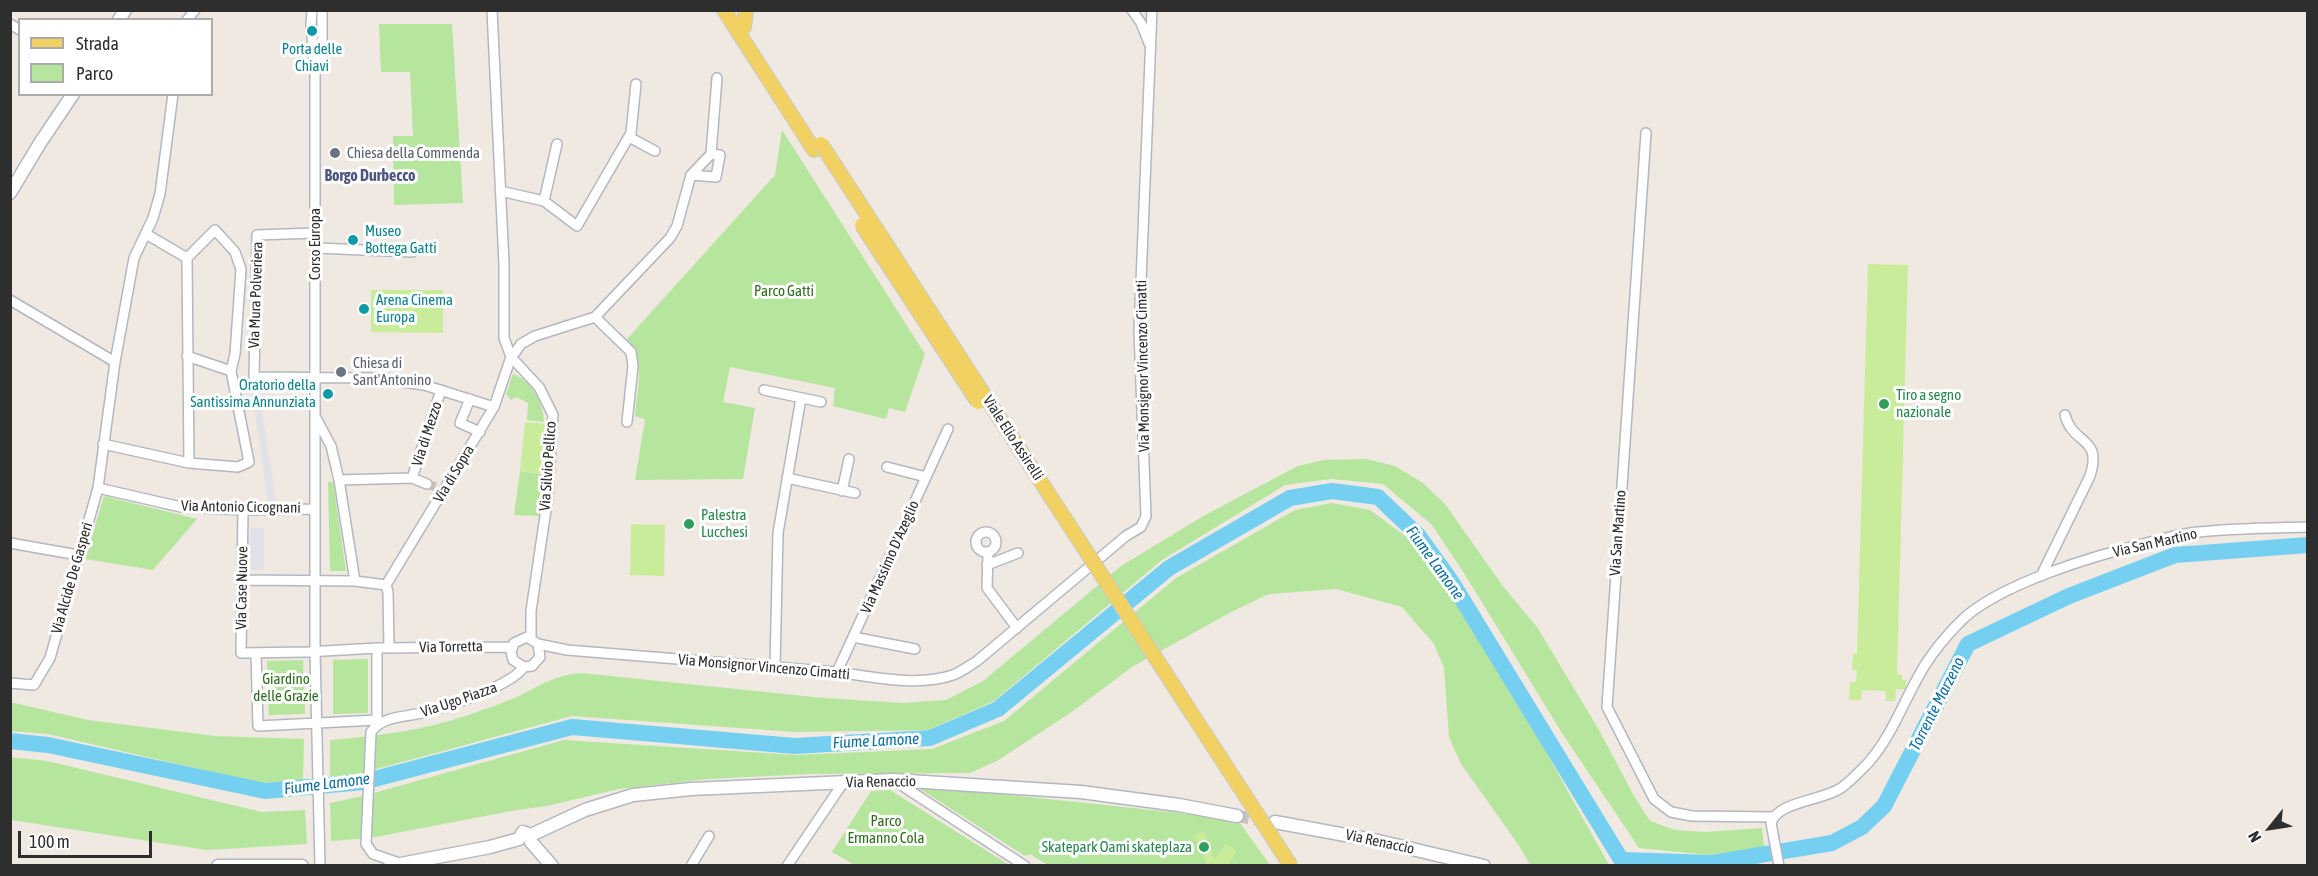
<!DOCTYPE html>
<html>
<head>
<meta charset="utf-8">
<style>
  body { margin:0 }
  #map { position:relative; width:2318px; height:876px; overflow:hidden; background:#efe9e1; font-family:"Asap Condensed",sans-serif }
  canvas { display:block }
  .frame { position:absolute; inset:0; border:12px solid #2e2e2e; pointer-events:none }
  .legend { position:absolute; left:18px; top:18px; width:195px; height:78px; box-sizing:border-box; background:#fff; border:2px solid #ababab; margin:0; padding:8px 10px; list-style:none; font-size:18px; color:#2e2e2e }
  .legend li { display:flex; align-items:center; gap:12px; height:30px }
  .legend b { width:30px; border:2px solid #ababab }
  .north { position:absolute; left:2240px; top:798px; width:60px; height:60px; -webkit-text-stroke:4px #fff; paint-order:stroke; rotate:240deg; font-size:16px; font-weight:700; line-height:24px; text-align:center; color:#2e2e2e }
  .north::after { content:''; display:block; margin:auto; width:21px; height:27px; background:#2e2e2e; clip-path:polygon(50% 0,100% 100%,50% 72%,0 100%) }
  .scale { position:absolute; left:18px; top:831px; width:134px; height:27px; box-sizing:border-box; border:3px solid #2e2e2e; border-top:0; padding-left:8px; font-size:18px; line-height:21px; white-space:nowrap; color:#2e2e2e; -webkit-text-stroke:4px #fff; paint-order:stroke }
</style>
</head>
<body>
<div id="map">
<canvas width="2318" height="876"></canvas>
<div class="frame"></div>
<ul class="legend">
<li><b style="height:8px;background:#f2d163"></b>Strada</li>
<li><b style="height:16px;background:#b6e59e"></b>Parco</li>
</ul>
<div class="north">N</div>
<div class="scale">100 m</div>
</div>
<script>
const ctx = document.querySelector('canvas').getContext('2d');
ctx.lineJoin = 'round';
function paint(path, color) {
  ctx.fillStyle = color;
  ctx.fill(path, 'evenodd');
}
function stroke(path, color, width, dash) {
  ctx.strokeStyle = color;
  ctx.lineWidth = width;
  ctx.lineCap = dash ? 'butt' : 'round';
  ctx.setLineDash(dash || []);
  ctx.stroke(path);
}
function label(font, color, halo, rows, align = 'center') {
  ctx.font = font + ' "Asap Condensed",sans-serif';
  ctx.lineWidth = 6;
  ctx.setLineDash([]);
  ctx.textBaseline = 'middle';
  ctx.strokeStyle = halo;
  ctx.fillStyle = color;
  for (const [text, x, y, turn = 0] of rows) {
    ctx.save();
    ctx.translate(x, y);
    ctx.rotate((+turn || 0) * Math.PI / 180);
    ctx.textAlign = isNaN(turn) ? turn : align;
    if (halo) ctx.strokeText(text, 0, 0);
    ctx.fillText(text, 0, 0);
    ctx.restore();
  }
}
const industrial = new Path2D(`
  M258,384l18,117 -8,1 -17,-117z
  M250,528h14v42h-13z`);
const green = new Path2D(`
  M379,24h73l11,179 -69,2 -1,-69h20l-3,-64h-29z
  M782,130l143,224 -20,58 -16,-4 -3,11 -53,-13 2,-18 -105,-21 -7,35 32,6 -12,71 -108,1 10,-61 -10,-3c2,-25 11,-57 -8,-77l148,-164z
  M513,374c18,6 31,30 31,48l-17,-2 1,-17 -12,-6 -5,3 -5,-6z
  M1366,459l29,7 28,17 22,21 57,81 35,42 62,103 35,66 16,25 25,9 31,2 56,-4 2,19 -54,8 -71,-7 -77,-115 -98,-160 -32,-48 -49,-41 -52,-5 -46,6 -123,75 -168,141 -66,29 -133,2 -223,-16 -210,57 -32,4v-37c46,-4 91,-9 135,-24 18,-6 39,-13 56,-21 19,-10 38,-21 60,-22l243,25 78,5 44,-3 37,-19 138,-115 84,-51 93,-49 26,-6z
  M520,471l22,3 -3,42 -25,-1z
  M328,482h5l13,89h-16z
  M104,496l93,23 -44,51 -68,-11z
  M1332,503l38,7 42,31 33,44 97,160 67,120h-79l-10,-18 -59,-83 -12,-27 -5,-69 -10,-24 -32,-37 -66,-18 -67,5 -38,18 -99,55 -59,44 -76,50 -27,12 -160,1 -102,5 -89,10 -72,17 -30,4 -147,28 -39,3 -1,-38 33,-7 201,-56 232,15 136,-6 72,-28 172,-143 119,-68z
  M368,659v54l-35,1v-54z
  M303,660l2,54 -36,1 -2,-54z
  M10,702l78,18 127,16 89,3 -1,41 -44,3 -211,-49 -37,-3z
  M10,757l37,4 215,51 43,-2 2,34 -100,6 -196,-30z
  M925,786l312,33 33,46h-222l-18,-11 -5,2 -105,-67z
  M890,790l119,75h-154l-23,-13 39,-61z`);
const pitch = new Path2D(`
  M1868,264l40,1 -11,409 5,1v5h4v9h-10l-1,12h-9v-10l-24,-1 -1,10h-12l1,-18h6l1,-12h-5l1,-16h4z
  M371,290h72v43l-72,-1z
  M525,422l20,2 -5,49 -20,-2z
  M631,524l34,1 -1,51 -34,-1z
  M1203,831l12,28 11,-16 11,8 -9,14h-21l-13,-29z`);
const river = new Path2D(`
  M10,741l38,4 217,46 98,-9 209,-55 223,19 135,-8 68,-29 171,-141 121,-70 42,-7 46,6 40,38 33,46 174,285
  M1623,860l89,3 120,-20 30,-16 22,-21 84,-162 101,-48 106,-41 133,-10`);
const streetTunnel = new Path2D(`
  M427,484l12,4`);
const secondaryTunnel = new Path2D(`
  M1237,816l28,5`);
const street = new Path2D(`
  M492,10l12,254v74l7,19 28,30 14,28 -5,81 -17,115v28
  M1132,10l9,13 8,20
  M187,20l8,-10
  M10,24l10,6
  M311,26l1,-16
  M312,36l3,38v578l5,214
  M316,72l6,-14v-48
  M1646,133l-39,574 47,92 17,13 21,4 81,1
  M629,137l26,14
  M711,154l6,-76
  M500,191l44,10 33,25 54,-93 5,-49
  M544,201l13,-57
  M315,233l-58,2 -3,142 121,1 49,7 70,22
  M316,248l96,4
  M187,258l28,-28 20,22 6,17 -6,85 -4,17
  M10,300l105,62
  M595,317l36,35 2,14 -6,56
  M187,356l44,15 18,91 -11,5 -49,-4
  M764,390l57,12
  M470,399l-10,24 20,9
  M315,416l16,30 8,34 16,101
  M103,444l86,19 -2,-205 -41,-24
  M887,467l39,10
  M412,478l29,-88
  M787,478l68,15
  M339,480l73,-2 15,6
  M98,488l83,19 62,3 72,-1
  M842,491l7,-32
  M243,510l-2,143 66,-1 70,-4 135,-1
  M976 542a10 10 0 1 1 20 0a10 10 0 1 1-20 0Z
  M10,543l68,12
  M988,552l-1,36 30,40
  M987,565l31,-12
  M2041,576l49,-100c13,-40 -17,-30 -25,-61
  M241,580l114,1 31,4
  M386,585l108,-178 17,-50 5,-6 5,-7 14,-8 60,-19 75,-79 7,-12 14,-51 20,-21 9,1 -4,22 -25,-2
  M386,585l2,7 1,56
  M853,637l62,12
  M538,644l2,13 -8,9 -8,1 -11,-7 -2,-8 3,-9 13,-6 11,7 29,6 270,22c37,5 80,15 116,3 8,-3 16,-9 24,-14l149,-125 15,-9 5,-11 -7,-185 13,-321
  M256,653l2,73 119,-6v-72
  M775,667l3,-134 23,-135
  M837,672l111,-243
  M10,683l24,2 16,-27 48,-170 17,-126 19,-104 19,-40 7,-24 13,-100
  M895,781l130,85
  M399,863l-26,-9 -7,-10 5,-112c11,-16 34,-15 51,-19 25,-6 87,-26 102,-46
  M691,866l18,-30
  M787,866l56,-83
  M1779,866l-8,-43c7,-22 51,-22 70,-35 9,-6 19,-17 27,-25 25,-28 37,-66 57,-98 9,-14 22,-30 34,-42 37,-39 138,-68 191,-81 13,-3 26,-7 40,-9 39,-5 78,-5 118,-6`);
const secondary = new Path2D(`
  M119,20l6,-10
  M10,193l30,-50 33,-49
  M1275,822l103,19 106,25
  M531,842l21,24
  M218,866h84
  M390,866l100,-19 29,-8 4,-7 8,3 54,-25 48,-15 58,-6 202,-9 188,12 98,13 58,11`);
const primary = new Path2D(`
  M724,10l90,140
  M744,27l2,-17`);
const primaryBridge = new Path2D(`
  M821,144l470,722
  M862,225l116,177`);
const markers = [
  [312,31,6,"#0f9aa8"],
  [335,153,6,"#6b7280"],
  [353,240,6,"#0f9aa8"],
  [364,309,6,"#0f9aa8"],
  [341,372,6,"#6b7280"],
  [328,394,6,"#0f9aa8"],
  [1884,404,6,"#2e9e5b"],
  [689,524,6,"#2e9e5b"],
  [1204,847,6,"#2e9e5b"]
];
const cultureNames = [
  ["Porta delle",312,49,"center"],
  ["Chiavi",312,66,"center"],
  ["Museo",365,231],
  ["Bottega Gatti",365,248],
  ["Arena Cinema",376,300],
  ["Europa",376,317],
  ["Oratorio della",316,385,"right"],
  ["Santissima Annunziata",316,402,"right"]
];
const worshipNames = [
  ["Chiesa della Commenda",347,153],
  ["Chiesa di",353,363],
  ["Sant'Antonino",353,380]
];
const streetNames = [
  ["Corso Europa",315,244,-90],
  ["Via Mura Polveriera",256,295,-88],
  ["Via Monsignor Vincenzo Cimatti",1143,366,-91],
  ["Via di Mezzo",427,434,-72],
  ["Viale Elio Assirelli",1013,438,57],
  ["Via Silvio Pellico",548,466,-86],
  ["Via di Sopra",454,474,-59],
  ["Via Antonio Cicognani",241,507,1],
  ["Via San Martino",1618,533,-86],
  ["Via San Martino",2155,543,-13],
  ["Via Massimo D'Azeglio",890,557,-66],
  ["Via Alcide De Gasperi",72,578,-74],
  ["Via Case Nuove",242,588,-89],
  ["Via Torretta",451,647,-1],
  ["Via Monsignor Vincenzo Cimatti",764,667,5],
  ["Via Ugo Piazza",459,700,-19],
  ["Via Renaccio",881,782,-1],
  ["Via Renaccio",1380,842,12]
];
const parkNames = [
  ["Parco Gatti",784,291],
  ["Giardino",286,679],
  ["delle Grazie",286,696],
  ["Parco",886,821],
  ["Ermanno Cola",886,838]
];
const leisureNames = [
  ["Tiro a segno",1896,395],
  ["nazionale",1896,412],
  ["Palestra",701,515],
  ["Lucchesi",701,532],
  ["Skatepark Oami skateplaza",1192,847,"right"]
];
const neighbourhoodNames = [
  ["Borgo Durbecco",370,176]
];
const waterNames = [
  ["Fiume Lamone",1435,563,54],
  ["Torrente Marzeno",1937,704,-63],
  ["Fiume Lamone",876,741,-3],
  ["Fiume Lamone",327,784,-7]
];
paint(industrial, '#e3e1e8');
paint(green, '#b6e59e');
paint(pitch, '#c9ec9a');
stroke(river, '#75cff0', 16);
stroke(streetTunnel, '#c8c4bd', 9, [9, 4.5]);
stroke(secondaryTunnel, '#c8c4bd', 12, [12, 6]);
stroke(street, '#b4b7c1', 12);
stroke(secondary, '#b4b7c1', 15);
stroke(primary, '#c9c9c9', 16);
stroke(street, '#fff', 9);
stroke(secondary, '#fff', 12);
stroke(primary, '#f2d163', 14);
stroke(primaryBridge, '#c9c9c9', 16, []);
stroke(primaryBridge, '#f2d163', 14);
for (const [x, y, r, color] of markers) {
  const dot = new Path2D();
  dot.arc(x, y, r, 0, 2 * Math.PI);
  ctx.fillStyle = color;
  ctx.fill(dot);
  stroke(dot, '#fff', 2);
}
label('15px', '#0d838f', '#fff', cultureNames, 'left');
label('15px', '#5b616d', '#fff', worshipNames, 'left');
label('15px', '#2e2e2e', '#fff', streetNames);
label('15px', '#2c6e1b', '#fff', parkNames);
label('15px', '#27864d', '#fff', leisureNames, 'left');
label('bold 16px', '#4d5680', '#fff', neighbourhoodNames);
label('italic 16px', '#0d6fa3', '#fff', waterNames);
</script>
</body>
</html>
